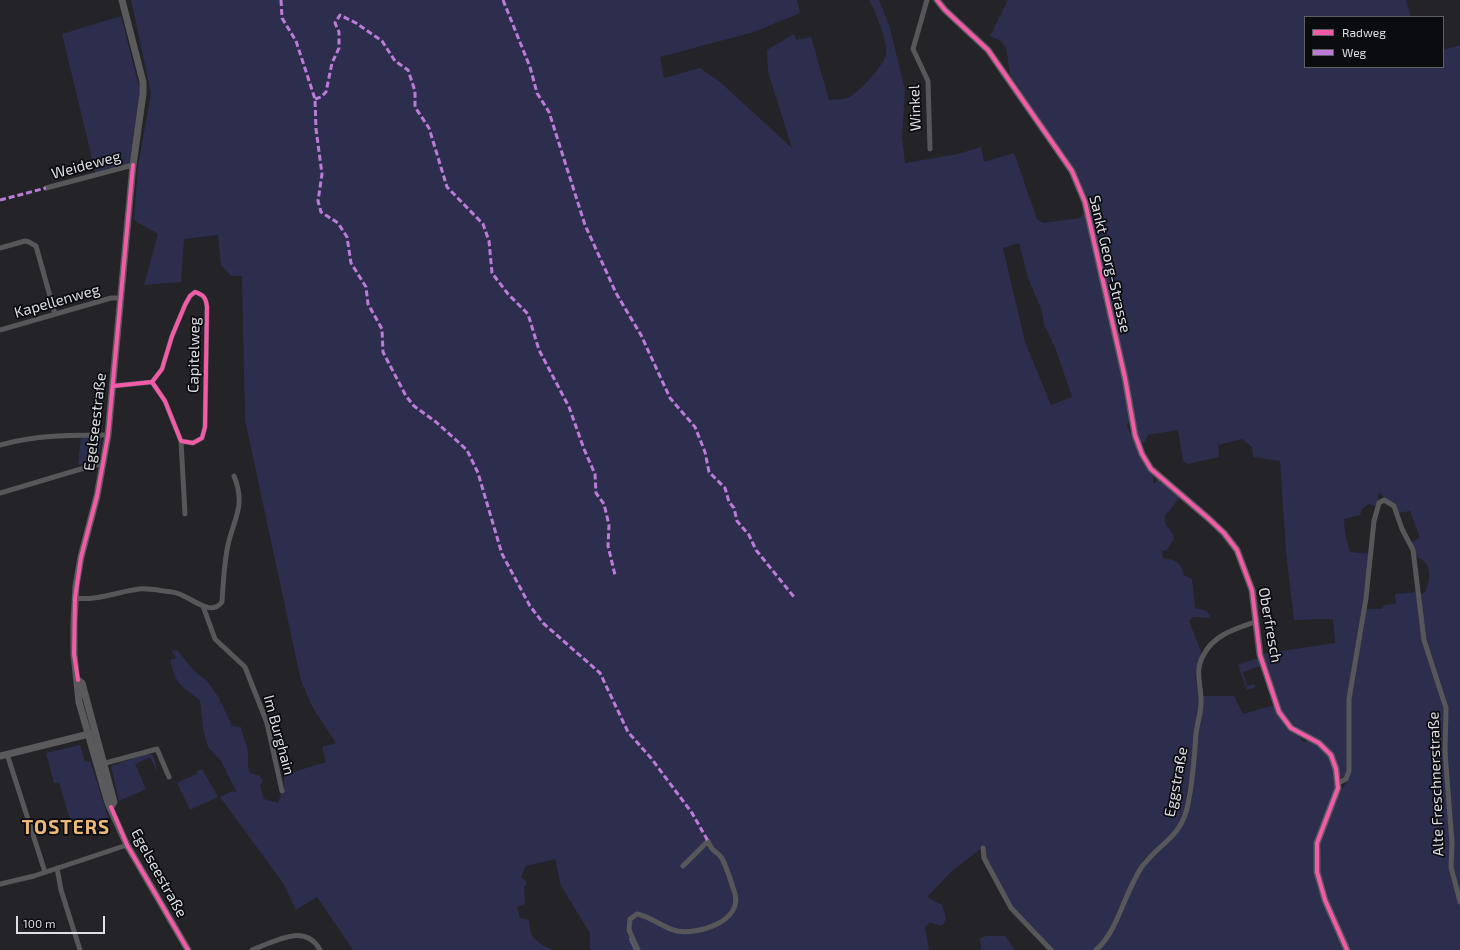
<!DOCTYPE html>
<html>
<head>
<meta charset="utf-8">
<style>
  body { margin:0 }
  #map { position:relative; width:1460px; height:950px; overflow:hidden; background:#232328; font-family:"Exo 2",sans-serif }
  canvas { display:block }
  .legend { position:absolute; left:1304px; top:16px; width:140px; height:52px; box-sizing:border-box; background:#0b0c0f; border:1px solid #5f6064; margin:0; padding:5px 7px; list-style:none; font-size:12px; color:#dedee4 }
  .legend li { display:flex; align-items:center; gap:8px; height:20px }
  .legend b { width:20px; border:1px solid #5f6064 }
  .scale { position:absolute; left:16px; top:916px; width:89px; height:18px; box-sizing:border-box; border:2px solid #dedee4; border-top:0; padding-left:5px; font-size:12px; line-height:14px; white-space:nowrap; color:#dedee4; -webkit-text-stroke:3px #0b0c0f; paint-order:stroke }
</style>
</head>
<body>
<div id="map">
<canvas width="1460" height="950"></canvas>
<ul class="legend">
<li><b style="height:5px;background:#f35aa7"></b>Radweg</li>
<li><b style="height:5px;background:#bd7bd9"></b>Weg</li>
</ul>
<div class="scale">100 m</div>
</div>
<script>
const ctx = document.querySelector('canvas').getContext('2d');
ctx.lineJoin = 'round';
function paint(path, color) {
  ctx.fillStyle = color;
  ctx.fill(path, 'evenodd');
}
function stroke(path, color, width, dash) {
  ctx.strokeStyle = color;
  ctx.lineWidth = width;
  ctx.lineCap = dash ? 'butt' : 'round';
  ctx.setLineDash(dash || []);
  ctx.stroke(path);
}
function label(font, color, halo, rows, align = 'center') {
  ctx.font = font + ' "Exo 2",sans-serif';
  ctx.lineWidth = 3.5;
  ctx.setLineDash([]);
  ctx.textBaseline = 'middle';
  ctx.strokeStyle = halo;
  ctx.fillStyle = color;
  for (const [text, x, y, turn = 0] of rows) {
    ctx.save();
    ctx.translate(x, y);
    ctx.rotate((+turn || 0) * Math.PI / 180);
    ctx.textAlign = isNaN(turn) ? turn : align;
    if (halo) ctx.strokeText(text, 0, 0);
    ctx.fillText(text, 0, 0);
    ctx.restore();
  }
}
const green = new Path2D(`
  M131,0h666l3,13 -46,19 -94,25 4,21 36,-10 20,14 72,66 -24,-76 -1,-22 27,-16 2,6 15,-3 18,63c6,-1 13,0 18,-2 10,-3 37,-33 39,-43 3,-11 -11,-45 -17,-55h10l11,28 15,62 -3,47 3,26 53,-9 23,-7 3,15 30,-9 23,66 6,4 37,-5 4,-5 39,165 8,37 -4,11 19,41 7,7v9h2l3,-5 22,19 -15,19c-3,8 8,14 9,23l-7,11 -5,1 1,7c14,2 17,4 21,17l8,4 3,29 12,3 4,7 -18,-1 -4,4 13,33 -7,22 4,20 3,5 1,-5h31l9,18 31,-9 11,21 16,12 1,3 3,1 5,-2c21,11 31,34 24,57 -4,14 -13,26 -16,40 -4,11 -4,22 -3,33 1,25 19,56 29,80h-246c19,-16 28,-54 41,-76 12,-19 33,-28 43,-48 6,-13 9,-28 9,-42l-3,1 -4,27 -9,20 -10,11 -21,16 -35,72 -8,12 -8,7h-40l-41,-43 -26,-49 -3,-11 -31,24 -25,26 15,8c2,8 7,15 -1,21l-11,-4 -5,5 4,23h-339v-17l-29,-47 -6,-27 -29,7 -5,11 6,5 -3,6 1,16 -8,3 3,11 9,2c1,19 7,22 24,30h-200l-36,-53 -21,13 -13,-27 -63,-86 12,-6 5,2 -16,-32 -13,-14 -5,-18 -3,-29c-19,-14 -24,-15 -30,-40l6,-2 -4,-7 5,-1 17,21 13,10 12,17 13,28 9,1c1,10 6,16 7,25 1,10 -2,10 2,21l10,3 3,5 -3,5 4,13 14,4 3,-9 3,-1v-18l42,-13 -4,-15 14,-4 -23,-35 -12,-27 -56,-261 -3,-144h-11l-10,-11 -3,-30 -34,4 -3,43 -37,3 14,-51 -24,-14 4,-54 13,-73zM1019,243l9,35 14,33 2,14 11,22 17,50 -21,8 -26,-63 -22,-94z
  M1008,0h398l5,17h-106v50h138v-17l17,-5v905h-111l-17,-37 -13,-42 2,-32 18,-44 11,-19 1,-77 15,-90h16l2,-4 12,-1 -1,-10 22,-2 2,25 25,92 1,12 3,-6 -21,-67 -7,-53 5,-3c4,-9 7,-21 0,-30 -3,-3 -8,-4 -10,-7 -2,-4 -3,-8 -5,-12l10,-5 -10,-27 -11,2 -19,-20 -2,1v5l-2,7 -7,-2 -7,5 -2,6 -16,4 1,15 5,18 20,2 -22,144 1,69 -4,10 -2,1 -3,-2 -4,-16 -39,-30 -16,-19 -19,-57 73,-11 -2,-24 -39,1 -8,-68 -6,-91 -27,-4 -1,-10 -10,-8 -24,6 1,12 -31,7 -5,-3 -5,-31 -30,5 -3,7 -5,1 -36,-158 -17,-89 -77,-122 -4,-26 -5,-7 -11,-5z
  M121,16l19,75 -11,75 -33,9 -34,-141z
  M81,437h21l-4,22 -20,6z
  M1255,659h3l2,7 -17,6 4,14 7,-2 2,3 -9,3 -9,-25z
  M80,745l5,17 5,-1 18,56 -2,5 -33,8 -14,-48 -5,1 -8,-30z
  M149,753l4,3 5,17 -8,-16 -15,7 11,25 -27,12 -8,-35z
  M202,769l16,28 -28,13 -13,-27 20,-9v-3z
  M986,936h19l10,14h-34l-1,-11z`);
const stream = new Path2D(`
  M630,939l5,11`);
const street = new Path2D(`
  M927,0l-14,49 15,32 2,68
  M46,188l87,-23
  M0,248l25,-7 4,1 7,4 19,68
  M0,330l111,-32h9
  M113,386l39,-4 13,19 16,40 12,2 9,-5 3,-11 2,-120c-1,-9 -3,-12 -12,-15l-5,4 -5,9 -13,31 -10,33 -10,13
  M181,441l4,73
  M0,445c35,-10 71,-10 108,-10
  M0,493l91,-27 12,-2
  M75,598c21,3 42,-6 64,-9 10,-1 23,2 33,3 16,1 37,27 50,10 1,-17 2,-35 5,-52 5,-30 20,-42 7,-74
  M203,606l12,33 30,28 22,56 15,68
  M7,754l38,118
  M102,764l55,-15 12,28
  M1338,783l8,-4 3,-8v-72l17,-101 8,-77 5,-18 5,-3 10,6 8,23 11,21 11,90 22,68 -1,44 7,91 -1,24 9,35
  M983,848l1,10 27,50 40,42
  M57,868l4,22 19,60
  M0,884l34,-8 93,-31
  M252,950c22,-8 53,-28 68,0
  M638,950l-9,-20 1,-11 7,-5c15,3 26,14 40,17 20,4 65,-9 58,-37 -3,-9 -9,-30 -14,-37 -5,-7 -9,-4 -13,-16l-25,25
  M1096,950c19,-16 26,-47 38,-69 3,-6 6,-13 11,-18 15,-19 33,-25 41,-51 7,-26 8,-53 10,-78 1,-10 5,-21 5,-31 1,-16 -7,-31 2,-47 10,-21 32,-27 52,-34`);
const secondary = new Path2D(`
  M122,0l21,82v12l-10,71 -25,270 -11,61 -16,61 -5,29 -2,36v32l5,48 29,101 19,42 61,105
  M937,0l8,10 43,40 84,121 13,31 40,176 10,57 7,19 9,15 57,49 16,15 13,17 15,40 8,65 19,57 12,16 28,15 12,12 5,14 2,19 -21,55v29l8,28 22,50
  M78,680l4,3 32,119 -3,5
  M0,756l93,-23`);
const quiet = new Path2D(`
  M281,0l1,18 14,23 19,58 1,30 6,45 -4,27 3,11 17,11 9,14 4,26 15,24 2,17 14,25 1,23 13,25 10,19 8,10 22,16 31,28 11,23 24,81 28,52 13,17 57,50 28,59 23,26 41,55 16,28
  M503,0l27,67 7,26 12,19 36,113 31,68 25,42 29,63 25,29 10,25 4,20 16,16 4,14 5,6 3,13 12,14 7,15 38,47
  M315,99l6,-2 5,-5 6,-29 7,-15v-16l-4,-9 5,-8 16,8 26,18 13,20 13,9 7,21v16l14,21 18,59 36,37 6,17 3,32 16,21 20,20 11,36 30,57 15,42 11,25 1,19 8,11 5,21 -1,21 7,29
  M0,200l46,-12`);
const cycleway = new Path2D(`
  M937,0l8,10 43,40 84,121 13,31 40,176 10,57 7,19 9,15 57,49 16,15 13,17 15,40 8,65 19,57 12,16 28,15 12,12 5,14 2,19 -21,55v29l8,28 22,50
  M113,386l39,-4 13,19 16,40 12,2 9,-5 3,-11 2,-120c-1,-9 -3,-12 -12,-15l-5,4 -5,9 -13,31 -10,33 -10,13
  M78,680l-4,-26 1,-56 6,-41 16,-61 11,-61 25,-270
  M111,807l16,38 61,105`);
const streetNames = [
  ["Winkel",915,108,-92],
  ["Weideweg",86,165,-15],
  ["Sankt Georg-Strasse",1110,264,77],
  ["Kapellenweg",57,301,-16],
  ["Capitelweg",194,355,-89],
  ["Egelseestraße",95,422,-83],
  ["Oberfresch",1270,625,80],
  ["Im Burghain",279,735,75],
  ["Eggstraße",1176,782,-79],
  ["Alte Freschnerstraße",1436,784,-92],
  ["Egelseestraße",159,873,61]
];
const districtNames = [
  ["TOSTERS",66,828]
];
paint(green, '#2d2e4e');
stroke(stream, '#5b5c98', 2);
stroke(street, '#575759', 5);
stroke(secondary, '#5a5a5c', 7);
stroke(quiet, '#bd7bd9', 3, [6, 3]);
stroke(cycleway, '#f35aa7', 4);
label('15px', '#dedee4', '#0b0c0f', streetNames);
ctx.letterSpacing = '1px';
label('bold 19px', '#ecb879', '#0b0c0f', districtNames);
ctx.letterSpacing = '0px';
</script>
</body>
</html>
